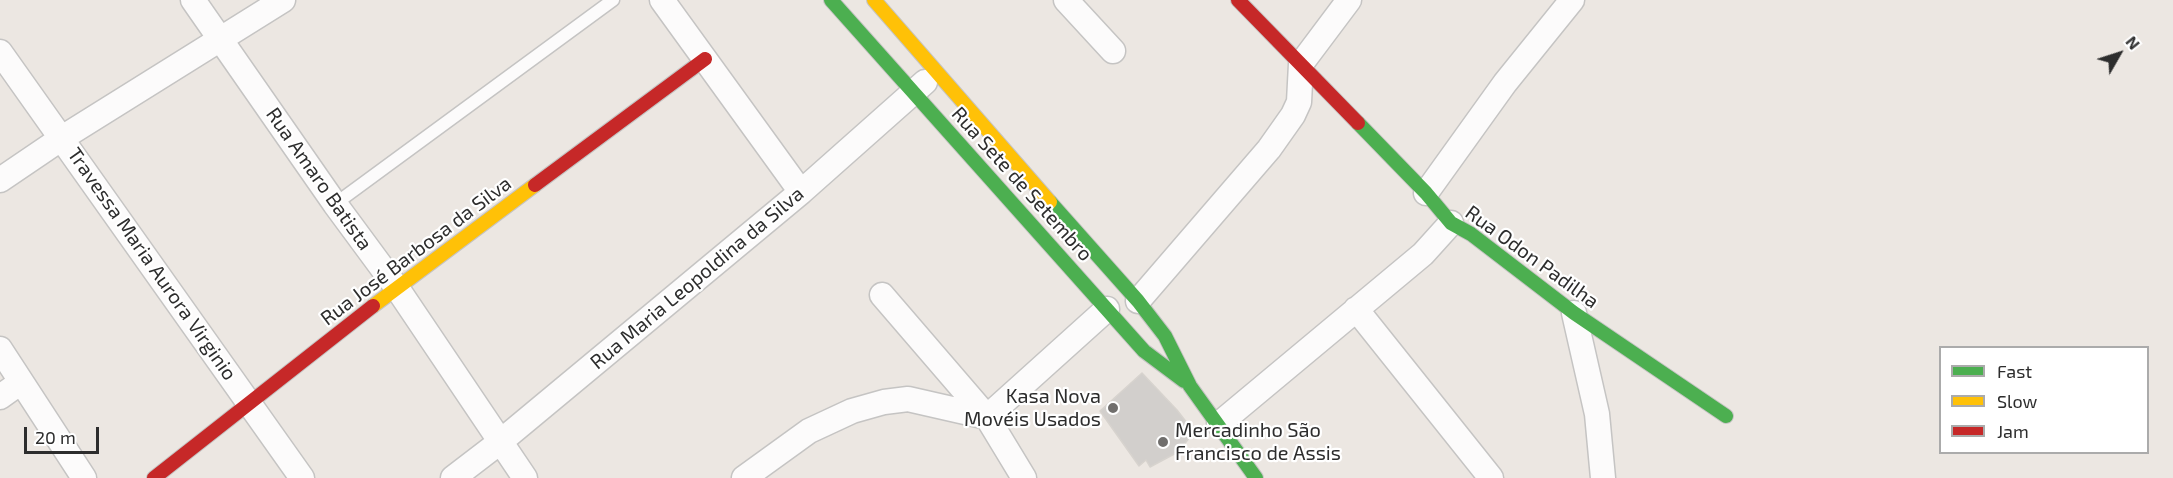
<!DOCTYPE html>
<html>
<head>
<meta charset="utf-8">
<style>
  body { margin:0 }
  #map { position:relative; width:2173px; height:478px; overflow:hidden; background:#ece7e2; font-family:"Exo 2",sans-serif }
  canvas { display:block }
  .legend { position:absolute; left:1939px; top:346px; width:210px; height:108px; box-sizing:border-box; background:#fff; border:2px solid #ababab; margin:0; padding:8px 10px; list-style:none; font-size:18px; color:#2d2d2d }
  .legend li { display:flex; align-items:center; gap:12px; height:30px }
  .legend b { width:30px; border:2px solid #ababab }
  .north { position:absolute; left:2089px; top:24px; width:60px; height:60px; -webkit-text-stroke:4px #fff; paint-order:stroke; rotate:51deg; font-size:16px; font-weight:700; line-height:24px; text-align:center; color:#2d2d2d }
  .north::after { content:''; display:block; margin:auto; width:21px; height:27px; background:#2d2d2d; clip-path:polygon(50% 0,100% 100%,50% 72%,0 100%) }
  .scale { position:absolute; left:24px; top:427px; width:75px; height:27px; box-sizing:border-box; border:3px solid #2d2d2d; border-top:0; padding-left:8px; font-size:18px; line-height:21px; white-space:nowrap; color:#2d2d2d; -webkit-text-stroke:4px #fff; paint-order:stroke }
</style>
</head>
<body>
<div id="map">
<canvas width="2173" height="478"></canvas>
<ul class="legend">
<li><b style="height:8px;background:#4caf50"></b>Fast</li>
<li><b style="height:8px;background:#ffc107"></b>Slow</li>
<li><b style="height:8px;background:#c62828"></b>Jam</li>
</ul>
<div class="north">N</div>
<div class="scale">20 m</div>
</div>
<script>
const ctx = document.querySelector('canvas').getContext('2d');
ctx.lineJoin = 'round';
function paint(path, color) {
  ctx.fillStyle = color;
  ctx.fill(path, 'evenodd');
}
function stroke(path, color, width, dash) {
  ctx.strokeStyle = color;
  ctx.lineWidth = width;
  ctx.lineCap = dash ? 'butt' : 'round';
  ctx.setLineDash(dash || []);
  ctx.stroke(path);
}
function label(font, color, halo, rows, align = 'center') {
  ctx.font = font + ' "Exo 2",sans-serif';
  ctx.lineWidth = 4.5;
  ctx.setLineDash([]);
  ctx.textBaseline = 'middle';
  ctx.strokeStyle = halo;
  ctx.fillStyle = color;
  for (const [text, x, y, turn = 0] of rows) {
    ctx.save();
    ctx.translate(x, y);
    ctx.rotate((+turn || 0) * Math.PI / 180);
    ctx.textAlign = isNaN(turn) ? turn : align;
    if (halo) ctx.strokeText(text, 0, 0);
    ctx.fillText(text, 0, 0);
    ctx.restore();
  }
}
const building = new Path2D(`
  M1142,373l35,37 17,22 -16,20 -28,15 -4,-7 -7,6 -39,-55z`);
const lane = new Path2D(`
  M335,204l278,-204`);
const street = new Path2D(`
  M193,0l142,204 62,84 128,190
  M662,0l139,192
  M1066,0l47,51
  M0,52l302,426
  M0,180l62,-42 221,-138
  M1426,193l79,-110 67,-83
  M882,295l105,122 37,61
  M1138,301l131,-152 24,-34 6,-13 2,-38 48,-64
  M1356,309l135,169
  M1574,313l23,101 6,64
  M0,349l84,129
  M0,397l21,-15
  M1219,424l204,-170 28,-31
  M453,478l47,-36 301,-250 124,-110
  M744,478l65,-47 43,-20 32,-9 24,-3 79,18 120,-108`);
const fast = new Path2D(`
  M831,0l313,351 40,30
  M1358,123l68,70 25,30 20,11 103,79 152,103
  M1050,202l88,99 27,35 25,50 66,92`);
const slow = new Path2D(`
  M874,0l176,202
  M373,306l162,-121`);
const jam = new Path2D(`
  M1238,0l120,123
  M535,185l170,-126
  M154,478l219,-172`);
const markers = [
  [1113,408,6,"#706e6c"],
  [1163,442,6,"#706e6c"]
];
const streetNames = [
  ["Rua Amaro Batista",319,179,55],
  ["Rua Sete de Setembro",1022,184,48],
  ["Rua José Barbosa da Silva",416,251,-37],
  ["Rua Odon Padilha",1532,257,36],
  ["Travessa Maria Aurora Virginio",152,264,55],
  ["Rua Maria Leopoldina da Silva",697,278,-40]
];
const poiNames = [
  ["Kasa Nova",1101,396],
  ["Movéis Usados",1101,419],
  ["Mercadinho São",1175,430,"left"],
  ["Francisco de Assis",1175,453,"left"]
];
paint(building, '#d2cfcc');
stroke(building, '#d7d3ce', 1.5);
stroke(lane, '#c5c4c3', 15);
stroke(street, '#c5c4c3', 27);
stroke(fast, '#c5c4c3', 16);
stroke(slow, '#c5c4c3', 16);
stroke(jam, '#c5c4c3', 16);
stroke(lane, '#fcfbfb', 12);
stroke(street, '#fcfbfb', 24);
stroke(fast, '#4caf50', 14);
stroke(slow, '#ffc107', 14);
stroke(jam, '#c62828', 14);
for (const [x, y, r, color] of markers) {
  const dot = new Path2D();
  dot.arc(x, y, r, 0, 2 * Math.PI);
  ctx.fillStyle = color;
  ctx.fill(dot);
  stroke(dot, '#fff', 2);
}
label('20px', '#2d2d2d', '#fff', streetNames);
label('20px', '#2d2d2d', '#fff', poiNames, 'right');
</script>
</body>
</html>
